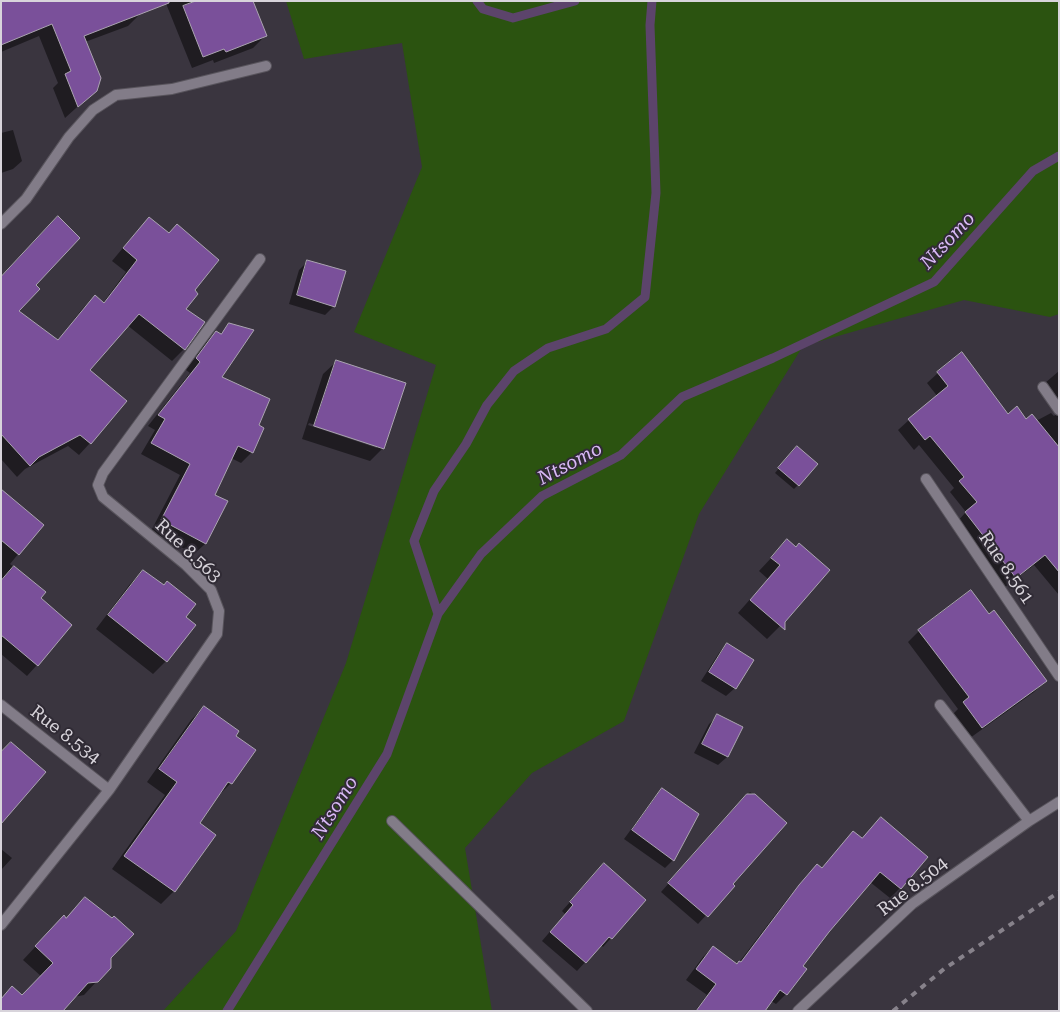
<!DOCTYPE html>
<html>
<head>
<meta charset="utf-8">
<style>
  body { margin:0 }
  #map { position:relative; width:1060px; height:1012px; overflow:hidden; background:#3a353f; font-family:"Roboto Serif",serif }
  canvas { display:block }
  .frame { position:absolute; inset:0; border:2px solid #d8d4db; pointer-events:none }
</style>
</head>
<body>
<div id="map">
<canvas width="1060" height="1012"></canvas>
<div class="frame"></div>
</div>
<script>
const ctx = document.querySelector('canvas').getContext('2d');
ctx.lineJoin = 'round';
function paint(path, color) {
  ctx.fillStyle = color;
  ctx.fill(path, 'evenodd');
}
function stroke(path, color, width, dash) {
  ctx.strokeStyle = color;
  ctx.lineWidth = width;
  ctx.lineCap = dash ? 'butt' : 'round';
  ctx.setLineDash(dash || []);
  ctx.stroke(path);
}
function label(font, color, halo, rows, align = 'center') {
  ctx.font = font + ' "Roboto Serif",serif';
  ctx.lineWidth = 4;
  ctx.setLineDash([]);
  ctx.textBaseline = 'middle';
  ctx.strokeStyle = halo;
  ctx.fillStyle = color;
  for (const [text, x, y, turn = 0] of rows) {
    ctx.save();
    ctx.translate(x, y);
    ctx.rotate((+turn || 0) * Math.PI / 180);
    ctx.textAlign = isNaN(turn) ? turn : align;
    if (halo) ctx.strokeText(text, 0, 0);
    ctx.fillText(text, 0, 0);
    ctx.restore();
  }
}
const green = new Path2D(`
  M286,1h773v313l-9,3 -86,-17 -161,46 -104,168 -75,207 -92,52 -67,75 27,163h-329l73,-80 110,-268 90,-298 -82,-33 68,-165 -20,-124 -98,16z`);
const shadow = new Path2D(`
  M1,1l140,12 -13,13 -43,16 11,48 -31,28 -12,-30 5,-5 -19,-47 -38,16z
  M165,1h87l13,35 -12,12 -39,15 -1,-3 -21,8z
  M13,130l9,31 -9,8 -12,4v-40z
  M149,219l44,71 -9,19 19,14 -19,26 -12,12 -45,-36 -39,45 2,73 -11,12 -11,-9 -43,23 -8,8 -16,-18v-181l33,7 -17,26 40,30 26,-33 12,-11 8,6 23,-31 -14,-11 25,-30z
  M308,261l26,45 -9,9 -36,-11 10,-34z
  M229,324l-9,53 37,48 -5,27 -11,11 -10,-5 -17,38 12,6 -21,42 -11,10 -43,-23 29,-56 -39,-21 14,-24 -7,-4 42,-53 -4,-3 19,-27 11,-11 3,3z
  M336,362l47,86 -13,13 -68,-22 21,-65zM309,423l68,22v3l-69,-23z
  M1059,371v37l-14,-25z
  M938,373l70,43 18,4 10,1 15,-8 3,3 5,-5v184l-25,-30 -29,22 -50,-63 11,-12 -16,-20 4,-4 -35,-43 -5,5 -16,-20 11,-10 29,-23 -11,-14z
  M793,451l5,34 -4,4 -19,-16z
  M1,498l41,27 -32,39 35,28 -6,7 -2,66 -10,11 -26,-22z
  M787,541l9,7 32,22 -48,56 -13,13 -29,-26 30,-34 -9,-8z
  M143,571l20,16 21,30 -18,44 -13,13 -57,-45 34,-45z
  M988,616l57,65 -11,11 -64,46 -17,-24 5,-5 -50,-67 11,-11z
  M727,645l8,43 -9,8 -25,-15 18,-28z
  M204,707l27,76 -13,13 -20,28 -24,67 -13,13 -49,-35 53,-74 -18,-13 44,-62z
  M718,716l24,12 -15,29 -9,8 -24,-12 15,-29z
  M663,789l10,71 -8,8 -41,-29 30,-41z
  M750,792l36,31 -55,62 2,1 -35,38 -37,-32z
  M881,818l19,70 -10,10 -20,-16 -42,49 -26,35 -16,28 -10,10 -5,-3 -8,10h-68l12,-16 -21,-15 17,-23 10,-10 24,18 52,-68 18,-22 10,-10 4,4 32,-36 8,6z
  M1,849l11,9 -11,12z
  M596,873l15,65 -8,9 -2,-2 -24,26 -35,-30 23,-27 -3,-3z
  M51,930l59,27 -13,24 -13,14 -83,16v-12l11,-11 10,9 20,-20 -19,-17z`);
const stream = new Path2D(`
  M477,1l6,8 30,9 62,-17
  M438,614l-24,-73 20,-50 32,-47 21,-39 27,-34 34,-23 58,-19 39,-32 11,-104 -6,-168 2,-24
  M227,1011l160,-257 51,-140 43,-60 61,-58 79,-41 61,-58 91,-39 161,-76 99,-111 26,-15`);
const building = new Path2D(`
  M1,1h168v2l-85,33 17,42 -4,13 -19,16 -13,-33 6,-3 -19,-47 -51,21z
  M196,1h57l14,35 -41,16 -2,-3 -21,8 -20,-51z
  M58,216l22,22 -44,47 4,4 -21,22 39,29 37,-45 9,8 33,-43 -14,-12 26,-31 20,16 8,-9 42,36 -24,30 3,4 -12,15 19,13 -20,28 -46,-36 -49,56 37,31 -36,43 -11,-9 -41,22 -9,9 -29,-32v-157z
  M307,260l39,11 -11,36 -38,-12z
  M229,323l25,7 -32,47 48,22 -11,26 5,3 -11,25 -15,-7 -23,49 13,6 -22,43 -45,-24 29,-56 -39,-21 14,-24 -7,-4 42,-53 -4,-4 20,-27 5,3z
  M962,352l46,62 9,-8 9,13 6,-5 27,33v125l-14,-17 -29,23 -51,-66 12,-10 -18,-21 5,-4 -34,-41 -5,4 -17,-21 40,-33 -11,-14z
  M336,360l70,23 -22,66 -70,-23z
  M797,446l21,18 -19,22 -21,-18z
  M1,489l43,36 -25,30 -18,-15z
  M787,539l9,8 3,-4 31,27 -45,52v8l-35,-30 30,-35 -9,-7z
  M14,566l32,26 -5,6 31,27 -34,41 -37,-31v-54z
  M143,570l21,15 3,-4 29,23 -10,13 10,8 -29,37 -59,-47z
  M971,590l18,24 5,-4 53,71 -65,47 -19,-26 6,-5 -51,-67z
  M727,643l27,17 -18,29 -27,-17z
  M204,706l35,25 -3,5 20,14 -24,34 -4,-2 -28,41 16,12 -41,57 -51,-36 53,-74 -18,-13z
  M717,714l26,13 -15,30 -26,-13z
  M11,742l35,30 -45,52v-72z
  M662,788l37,26 -25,47 -42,-31z
  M747,794h8l32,29 -54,61 2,2 -27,31 -40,-34z
  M881,817l47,40 -27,32 -21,-17 -51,60 -26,34 4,3 -20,26 -7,-5 -15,21h-69l20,-27 -20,-15 17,-23 24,18 2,-3 2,1 58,-77 18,-21 5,4 31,-37 9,7z
  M604,863l42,37 -34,39 -3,-2 -23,26 -36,-31 23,-27 -3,-3z
  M85,897l27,21 2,-2 20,18 -23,24v10l-13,14 -10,1 -25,28h-62v-12l11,-13 10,9 31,-32 -18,-17 29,-31 2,3z`);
const street = new Path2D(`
  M1,224l25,-25 43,-62 24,-27 23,-15 56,-6 94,-23
  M1043,387l16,23
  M926,479l133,197
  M1,705l108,85
  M940,705l89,116
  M392,821l195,190
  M1,925l108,-135 108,-156 2,-23 -8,-21 -25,-25 -83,-68 -5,-12 5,-12 157,-214
  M798,1011l114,-107 117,-83 30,-19`);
const rail = new Path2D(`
  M893,1011l51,-42 115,-77`);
const streetNames = [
  ["Rue 8.563",188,551,43],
  ["Rue 8.561",1006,568,56],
  ["Rue 8.534",65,735,38],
  ["Rue 8.504",913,887,-38]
];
const waterNames = [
  ["Ntsomo",948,241,-47],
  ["Ntsomo",570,464,-28],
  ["Ntsomo",335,808,-58]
];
paint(green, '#2b5310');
paint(shadow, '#0007');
stroke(stream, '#5c446b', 9);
paint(building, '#7a509a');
stroke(building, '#aba4b1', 1);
stroke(street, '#58545c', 12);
stroke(street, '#827c88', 10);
stroke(rail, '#87828b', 4, [6, 6]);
label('18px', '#d8d4db', '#302b35', streetNames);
label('italic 19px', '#d8b8f5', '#302b35', waterNames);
</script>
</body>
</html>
